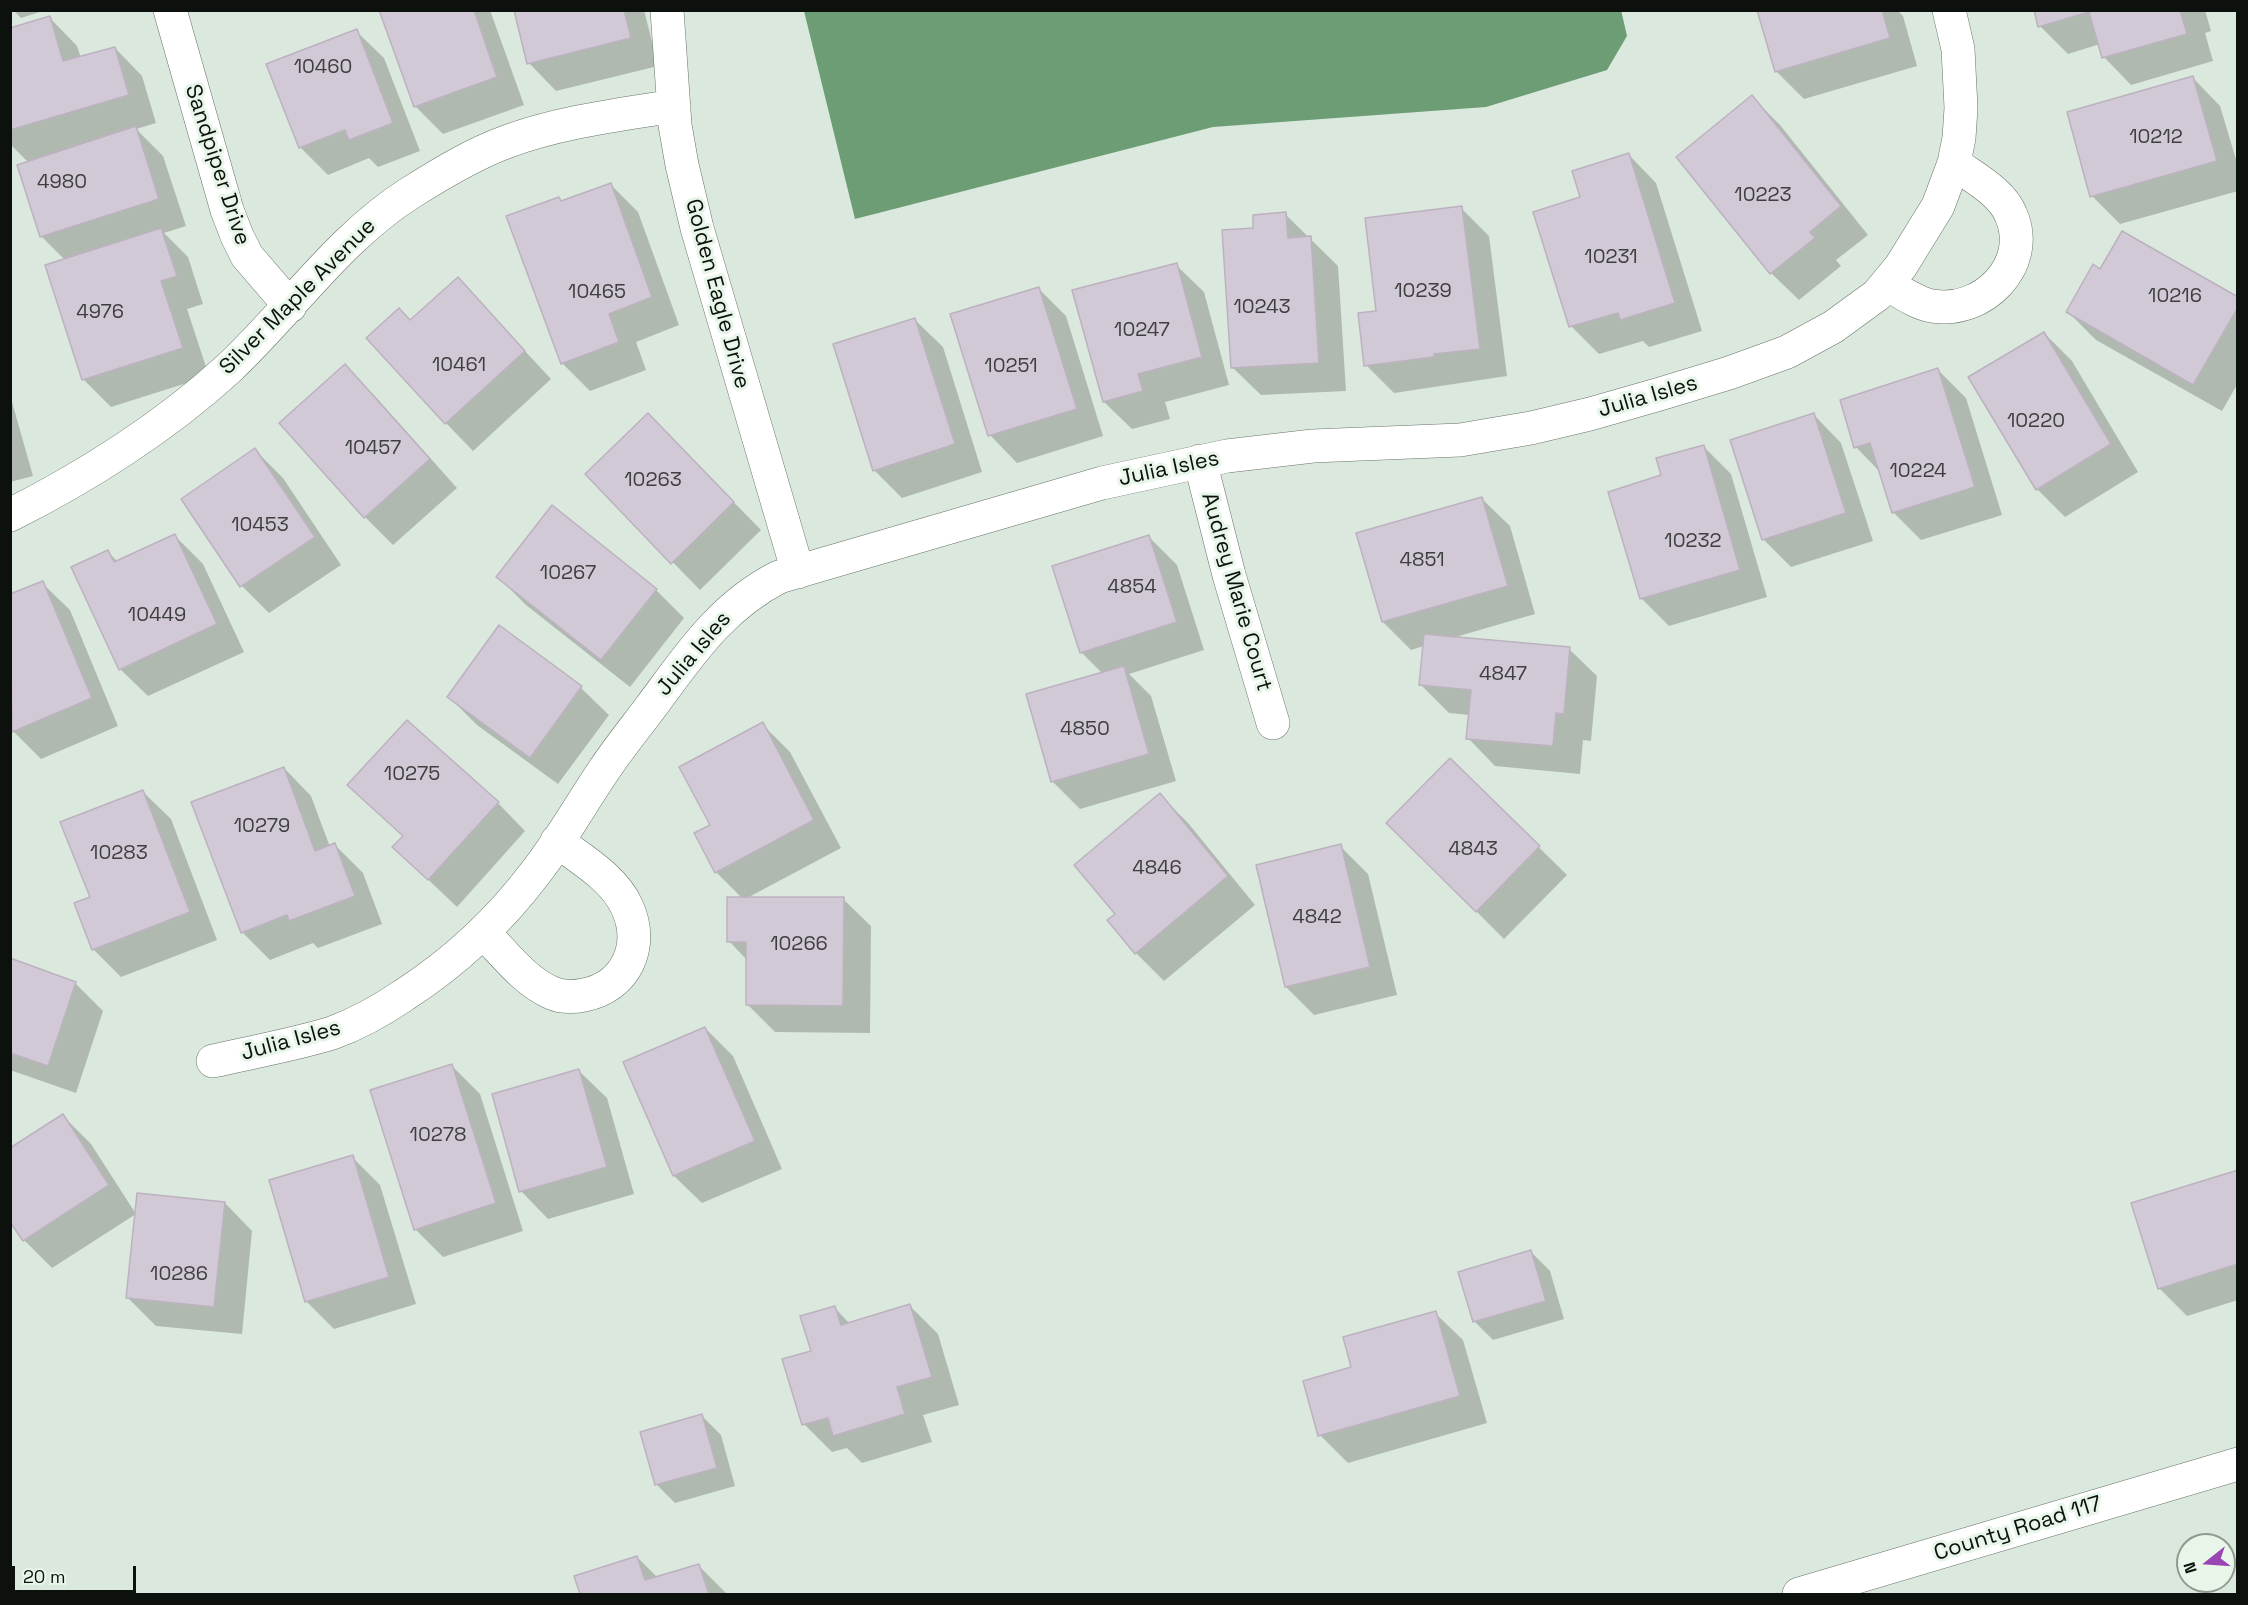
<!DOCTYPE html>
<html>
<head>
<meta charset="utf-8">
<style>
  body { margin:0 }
  #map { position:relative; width:2248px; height:1605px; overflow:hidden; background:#dbe8dd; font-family:"Space Grotesk",sans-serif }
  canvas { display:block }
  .frame { position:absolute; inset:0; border:12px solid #0c110d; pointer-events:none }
  .north { position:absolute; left:2176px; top:1533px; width:60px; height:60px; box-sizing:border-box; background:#e8f6ea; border:2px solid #909a92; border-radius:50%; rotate:253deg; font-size:16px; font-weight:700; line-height:24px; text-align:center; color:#0c110d }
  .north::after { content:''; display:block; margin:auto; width:21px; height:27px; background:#9945b3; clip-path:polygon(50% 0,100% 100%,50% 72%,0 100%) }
  .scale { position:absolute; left:12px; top:1566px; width:124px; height:27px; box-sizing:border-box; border:3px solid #0c110d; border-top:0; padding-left:8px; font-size:18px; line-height:21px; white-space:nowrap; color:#0c110d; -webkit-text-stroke:4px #e8f6ea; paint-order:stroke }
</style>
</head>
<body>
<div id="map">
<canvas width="2248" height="1605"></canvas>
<div class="frame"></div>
<div class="north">N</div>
<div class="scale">20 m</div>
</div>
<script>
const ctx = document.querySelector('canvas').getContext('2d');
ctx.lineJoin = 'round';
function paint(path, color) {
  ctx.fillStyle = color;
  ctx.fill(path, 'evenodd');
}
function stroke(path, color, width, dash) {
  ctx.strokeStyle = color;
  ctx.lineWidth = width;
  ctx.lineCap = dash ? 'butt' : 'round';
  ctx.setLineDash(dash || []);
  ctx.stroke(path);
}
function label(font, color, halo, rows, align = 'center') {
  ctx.font = font + ' "Space Grotesk",sans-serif';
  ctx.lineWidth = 6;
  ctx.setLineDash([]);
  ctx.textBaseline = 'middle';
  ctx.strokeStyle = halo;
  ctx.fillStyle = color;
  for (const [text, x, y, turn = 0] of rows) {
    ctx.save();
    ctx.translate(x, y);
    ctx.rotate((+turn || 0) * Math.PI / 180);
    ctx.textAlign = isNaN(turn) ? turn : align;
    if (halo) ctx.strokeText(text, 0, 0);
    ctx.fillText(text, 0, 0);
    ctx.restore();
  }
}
const water = new Path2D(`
  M1621,10l6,26 -20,34 -121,37 -273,20 -358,92 -51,-208z`);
const shadow = new Path2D(`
  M13,10h33l-25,8z
  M380,10h110l34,95 -81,29 -28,-28z
  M515,10h129l14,56 -102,25 -27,-28z
  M1759,10h138l6,6 14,50 -113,33 -28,-28z
  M2035,10h170l6,21 -6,2 8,28 -82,24 -27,-28 -4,-13 -32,10 -28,-28z
  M50,18l27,28 4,12 34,-10 27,28 14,47 -20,6 27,27 23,70 -22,7 24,24 15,47 -16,5 22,67 -98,31 -28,-28 -18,-119 -23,-23 -23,-71 10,-3 -19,-19v-115z
  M356,31l28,27 36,93 -42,16 -9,-9 -41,17 -28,-28z
  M2193,78l27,28 18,60v25l-118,33 -28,-28z
  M1752,97l28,28 88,110 -32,25 5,6 -42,34 -28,-27z
  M1629,155l27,28 46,148 -53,16 -6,-6 -44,13 -28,-28 11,-128z
  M610,184l28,28 41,113 -43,17 10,28 -56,21 -28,-28 -3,-165 4,4z
  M1461,208l28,28 18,140 -113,17 -28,-28 12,-53z
  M1285,214l53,52 8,125 -85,4 -28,-27 22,-139z
  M1176,265l28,27 25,93 -64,17 5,17 -38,10 -28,-27 -30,-111z
  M458,279l93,100 -78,72 -27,-28 -35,-101z
  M1038,288l28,28 37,120 -86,27 -27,-28z
  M2238,298v85l-16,28 -126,-71 -28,-28z
  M915,320l28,27 39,125 -80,26 -28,-28z
  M2044,333l28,28 66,111 -73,45 -28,-28z
  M345,366l28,28 84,94 -64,57 -28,-28 -84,-94z
  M1938,370l28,28 36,117 -81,25 -28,-28 -12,-39 -25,-26z
  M10,395l23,81 -23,6z
  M1814,415l27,28 32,98 -82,26 -28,-28z
  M675,442l86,88 -61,60 -113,-116z
  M1703,446l28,28 36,123 -98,29 -27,-27 -32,-106 53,-16z
  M255,450l28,28 58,87 -72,48 -27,-27z
  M1482,499l28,27 25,88 -83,24 117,11 28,27 -6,65 -8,-1 -3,34 -85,-8 -27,-28 2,-23 -21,-2 -28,-28 3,-39 -13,4 -28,-28 -25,-88z
  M553,507l103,83 28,28 -54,69 -104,-82 -28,-28z
  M175,536l28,28 41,88 -96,44 -28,-27 -12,-117 10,10z
  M1149,537l28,28 27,85 -75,24 22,22 25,85 -96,28 -28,-28 51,-107 -22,-22z
  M42,583l28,27 48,116 -77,33 -28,-28 -3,-5v-130z
  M581,688l28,27 -51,69 -81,-59 -28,-28z
  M762,724l28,28 51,96 -94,50 96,1 28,27 -1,107 -95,-1 -28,-28v-44l-18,-19 13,-43 -26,-26 -4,-47z
  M1450,760l117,115 -63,64 -116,-116z
  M284,768l27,28 19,51 5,-2 28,28 19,51 -64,24 -5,-5 -43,17 -28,-28z
  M350,785l148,18 27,28 -68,76 -63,-60 10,-10z
  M143,792l28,27 46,121 -96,37 -28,-28z
  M1160,795l28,28 67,82 -91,76 -28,-28 -27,-33 9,-6z
  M1340,846l28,28 29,121 -83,20 -28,-28z
  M10,960l65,23 28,28 -27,82 -66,-23z
  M705,1028l28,28 49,113 -80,34 -28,-27 -49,-113z
  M452,1066l28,28 43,137 -80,26 -28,-28z
  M579,1071l28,27 27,96 -86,25 -27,-28z
  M63,1116l28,28 45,70 -84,54 -28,-28z
  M352,1157l28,28 36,119 -82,25 -28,-28z
  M2238,1171v129l-51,16 -28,-28z
  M225,1203l27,28 -10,103 -86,-8 -28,-28z
  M1531,1252l19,19 14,48 -71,21 -19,-19z
  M910,1306l28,28 21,71 -36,10 9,27 -70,21 -15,-15 -15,4 -28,-28 9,-72 21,-45 16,17z
  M1435,1313l28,27 24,83 -139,40 -28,-28z
  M702,1416l19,19 14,51 -60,17 -19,-19z
  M637,1557l21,21 40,-13 29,29h-145l-6,-17z`);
const building = new Path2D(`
  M379,10h95l23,67 -83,30z
  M514,10h110l7,28 -104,26z
  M1757,10h125l8,28 -115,34z
  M2034,10h146l7,24 -85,24 -13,-46 -51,15z
  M50,16l13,45 52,-14 14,48 -119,35v-102z
  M357,29l36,94 -44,17 -4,-10 -46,18 -33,-84z
  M2193,76l24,85 -127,36 -23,-85z
  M1752,95l89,111 -31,26 5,6 -45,36 -94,-117z
  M136,126l23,73 -119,38 -23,-72z
  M1629,153l46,150 -55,17 -2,-7 -49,14 -36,-115 47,-15 -8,-26z
  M611,183l41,114 -43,17 10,28 -58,22 -55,-148 53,-19 2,4z
  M1462,206l18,143 -46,5v3l-70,9 -6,-53 18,-2 -11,-93z
  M1286,212l2,26 23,-2 8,127 -88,5 -9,-138 31,-2v-13z
  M161,228l16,48 -16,5 22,67 -101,32 -37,-115z
  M2122,231l116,66v10l-45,78 -127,-73 27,-48 7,5z
  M1177,263l25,94 -64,17 5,17 -40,11 -31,-112z
  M458,277l67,74 -80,73 -79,-86 33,-30 11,12z
  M1039,287l38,122 -89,27 -38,-122z
  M915,318l40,126 -82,27 -40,-127z
  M2044,332l67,112 -75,46 -68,-113z
  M345,364l85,95 -66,59 -85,-95z
  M1938,368l37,119 -83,26 -22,-70 -16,5 -14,-48z
  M648,413l86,89 -63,62 -86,-90z
  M1814,413l32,100 -84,27 -32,-100z
  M1704,445l36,125 -100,29 -32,-107 53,-17 -5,-17z
  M255,448l60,89 -75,50 -59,-88z
  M1482,497l26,89 -126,36 -26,-89z
  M552,505l105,84 -56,71 -105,-83z
  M175,534l42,90 -98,46 -48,-103 37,-17 6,12z
  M1149,535l28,87 -97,31 -28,-87z
  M43,581l49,117 -80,34 -2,-138z
  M499,625l83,61 -52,72 -83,-61z
  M1424,634l146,13 -6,67 -8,-1 -3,33 -87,-7 5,-49 -52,-5z
  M1124,666l25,88 -98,28 -25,-88z
  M407,720l92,82 -71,78 -36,-33 11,-11 -56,-51z
  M763,722l51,98 -99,53 -21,-40 16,-8 -31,-58z
  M1450,758l90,88 -64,66 -90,-89z
  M284,767l31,84 20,-8 20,53 -66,25 -2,-6 -46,18 -50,-131z
  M143,790l47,122 -98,38 -18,-47 16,-6 -30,-75z
  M1160,793l68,83 -93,78 -28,-34 8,-6 -41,-49z
  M1341,844l29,123 -85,20 -29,-122z
  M727,897h117l-1,109 -97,-1v-63h-19z
  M10,958l66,24 -28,84 -38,-13z
  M705,1027l50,114 -82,35 -50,-114z
  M452,1064l44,139 -82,27 -44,-140z
  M579,1069l28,98 -88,25 -27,-98z
  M63,1114l46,71 -86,56 -13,-19v-74z
  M353,1155l36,122 -84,25 -36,-122z
  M2238,1170v94l-80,25 -27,-86z
  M137,1193l88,9 -11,105 -88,-9z
  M1531,1250l15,51 -73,21 -15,-50z
  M910,1304l22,73 -35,10 8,27 -72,22 -5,-18 -26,7 -20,-66 29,-8 -11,-35 35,-10 6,19z
  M1436,1311l24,85 -142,40 -15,-55 48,-14 -8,-30z
  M702,1414l15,54 -62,17 -15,-53z
  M637,1556l8,24 54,-16 10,30h-129l-6,-18z`);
const minor = new Path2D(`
  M170,10l57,200 10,26 10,20 43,50
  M667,10l8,115 7,40 15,63 101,344
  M1887,284c14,8 29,19 45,22 50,9 101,-41 79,-91 -9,-23 -37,-37 -57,-52
  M1200,461l29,114 44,148
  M10,515c76,-38 156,-89 218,-146 61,-57 111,-131 182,-176 30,-19 63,-39 96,-51 53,-20 112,-27 168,-36
  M483,932c21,21 41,49 69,61 9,4 22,4 32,2 42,-8 61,-49 43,-88 -13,-29 -45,-47 -70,-66
  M213,1061c39,-9 80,-16 119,-28 25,-9 50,-23 72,-38 51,-33 95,-74 132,-123 25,-32 45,-68 68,-102 14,-21 31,-42 46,-62 38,-51 70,-101 129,-131l323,-94 125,-27 86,-10 147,-6 71,-12 59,-14 70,-20 69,-21 58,-21 46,-25 44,-32 24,-29 37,-60 16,-43 5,-25 2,-30 -3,-59 -9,-39
  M1799,1594l439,-130`);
const numberNames = [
  ["10460",323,68],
  ["10212",2156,138],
  ["4980",62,183],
  ["10223",1763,196],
  ["10231",1611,258],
  ["10239",1423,292],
  ["10465",597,293],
  ["10216",2175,297],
  ["10243",1262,308],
  ["4976",100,313],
  ["10247",1142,331],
  ["10461",459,366],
  ["10251",1011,367],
  ["10220",2036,422],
  ["10457",373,449],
  ["10224",1918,472],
  ["10263",653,481],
  ["10453",260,526],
  ["10232",1693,542],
  ["4851",1422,561],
  ["10267",568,574],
  ["4854",1132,588],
  ["10449",157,616],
  ["4847",1503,675],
  ["4850",1085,730],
  ["10275",412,775],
  ["10279",262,827],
  ["4843",1473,850],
  ["10283",119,854],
  ["4846",1157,869],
  ["4842",1317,918],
  ["10266",799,945],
  ["10278",438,1136],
  ["10286",179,1275]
];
const streetNames = [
  ["Sandpiper Drive",217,165,72],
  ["Golden Eagle Drive",717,294,75],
  ["Silver Maple Avenue",298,297,-45],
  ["Julia Isles",1648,397,-16],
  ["Julia Isles",1169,469,-12],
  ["Audrey Marie Court",1236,592,74],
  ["Julia Isles",694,654,-50],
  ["Julia Isles",291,1041,-15],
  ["County Road 117",2018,1529,-17]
];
paint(water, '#6d9d74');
paint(shadow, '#0003');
paint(building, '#d2c9d6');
stroke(building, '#bcb2bf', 1.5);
stroke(minor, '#687469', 34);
stroke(minor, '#fff', 33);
label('20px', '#3e3f3f', null, numberNames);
label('22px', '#0c110d', '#e8f6ea', streetNames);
</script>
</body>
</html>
